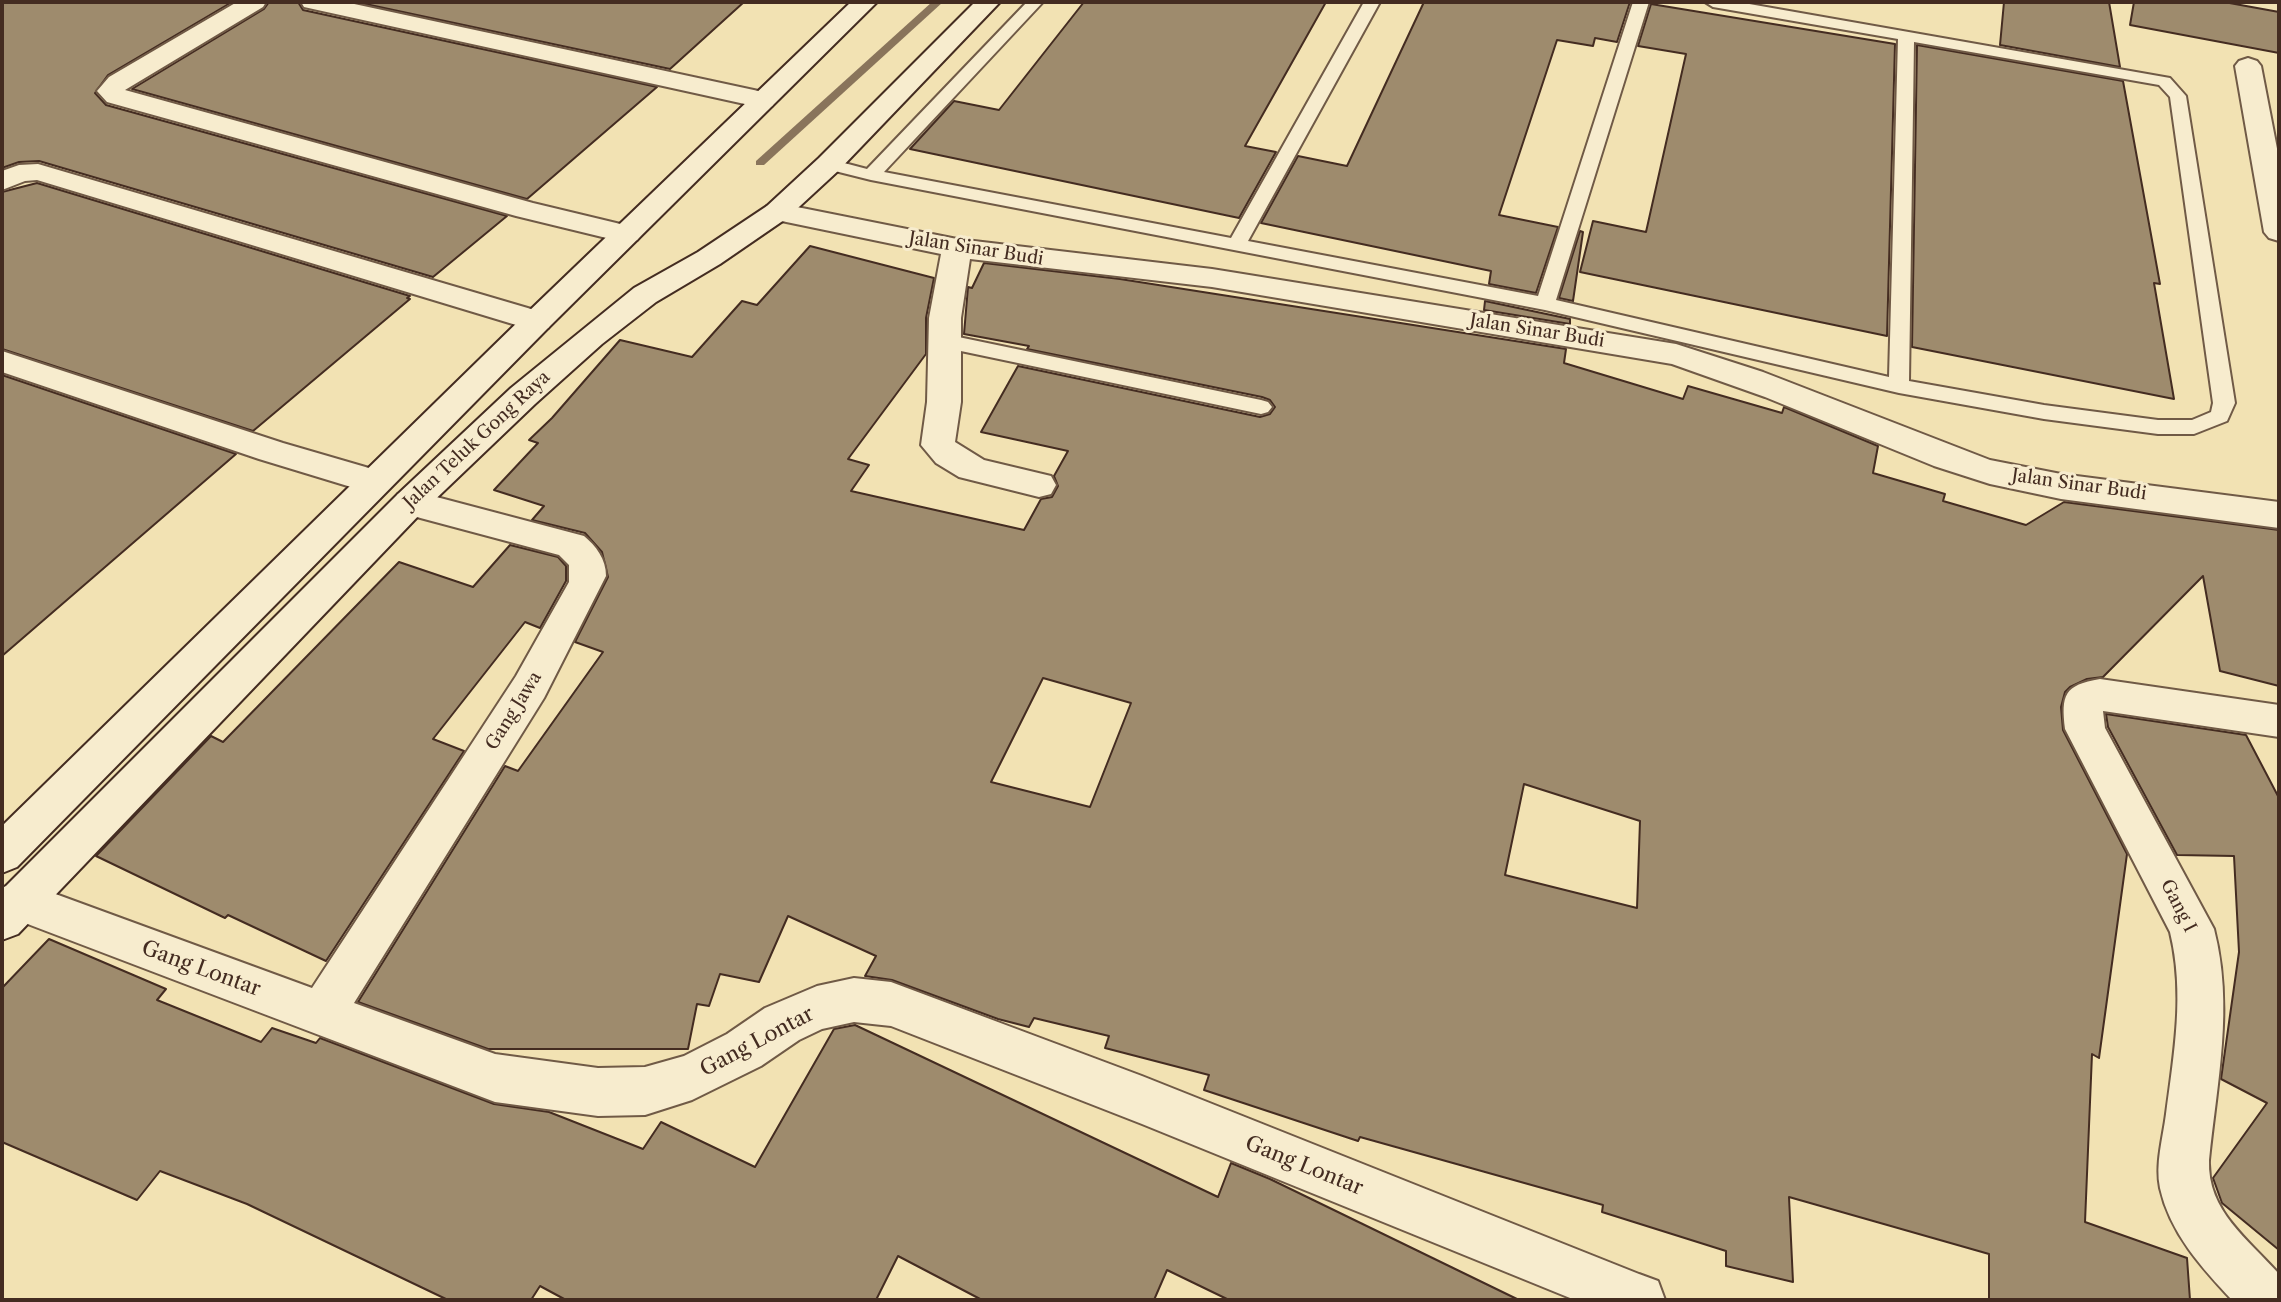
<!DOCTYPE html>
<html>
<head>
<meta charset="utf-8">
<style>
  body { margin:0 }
  #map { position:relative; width:2281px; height:1302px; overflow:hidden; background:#f2e2b3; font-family:"Libre Caslon Text",serif }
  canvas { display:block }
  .frame { position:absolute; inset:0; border:4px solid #442c21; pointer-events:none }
</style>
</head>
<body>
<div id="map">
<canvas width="2281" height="1302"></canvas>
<div class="frame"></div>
</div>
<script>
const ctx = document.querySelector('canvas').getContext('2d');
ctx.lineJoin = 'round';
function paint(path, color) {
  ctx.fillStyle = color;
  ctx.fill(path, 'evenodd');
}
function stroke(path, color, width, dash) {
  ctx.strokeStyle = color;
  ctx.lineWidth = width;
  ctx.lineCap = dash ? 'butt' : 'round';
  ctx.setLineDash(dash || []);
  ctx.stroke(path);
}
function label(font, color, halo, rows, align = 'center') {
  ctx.font = font + ' "Libre Caslon Text",serif';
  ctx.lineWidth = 6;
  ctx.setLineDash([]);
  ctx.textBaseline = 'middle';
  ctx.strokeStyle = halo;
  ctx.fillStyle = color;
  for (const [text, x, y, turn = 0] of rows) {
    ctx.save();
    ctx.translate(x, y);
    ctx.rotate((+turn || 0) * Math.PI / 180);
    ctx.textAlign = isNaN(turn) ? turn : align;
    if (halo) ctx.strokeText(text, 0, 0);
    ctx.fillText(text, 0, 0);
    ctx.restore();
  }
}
const stream = new Path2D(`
  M932,2h11l-179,163h-8v-4z`);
const building = new Path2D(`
  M2,2h230l-124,73 -13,18 11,12 401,111 -74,61 -394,-116 -20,1 -17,6z
  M269,2h29l5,8 354,77 -130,112 -395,-110 132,-80z
  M356,2h388l-74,67z
  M1084,2h242l-81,144 31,6 -37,66 -329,-69 44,-48 45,9z
  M1424,2h206l-13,40 -22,-4 -2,8 -36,-6 -58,175 59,12 -22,66 -47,-9 2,-13 -230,-48 37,-67 49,10z
  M2004,2h105l11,65 -120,-22z
  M2134,2h90l55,10v41l-149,-28z
  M1651,4l244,40 -8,292 -307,-64 13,-51 53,11 40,-178 -48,-8z
  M1917,45l206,36 37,203 -6,-1 20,116 -262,-52z
  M37,183l373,113 -3,2 3,1 -157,132 -251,-82v-157z
  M1580,231l3,1 -10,69 -14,-3z
  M810,246l124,32 -8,40v36l-78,105 21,6 -18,26 173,39 17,-31 11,-2 6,-11 -4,-10 14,-25 -87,-19 37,-66 242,51 10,-3 5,-7 -5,-7 -8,-3 -235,-48 2,-3 -65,-12 4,-47 4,1 12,-25 136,16 446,70 -2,14 119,36 5,-13 94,27 2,-6 94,39 -5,27 72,21 -2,7 83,24 38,-23 215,28v156l-59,-15 -17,-95 -100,101 -16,2 -17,8 -5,5 -4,15 2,23 64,124 -28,204 -7,-4 -7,168 102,36 3,42h-201v-46l-200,-57 4,85 -67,-16v-15l-124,-39 1,-7 -243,-68 -2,4 -154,-51 5,-15 -104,-27 4,-12 -75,-18 -5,9 -31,-8 -106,-39 -27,-4 11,-20 -88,-40 -29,66 -39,-8 -11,32 -12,-2 -9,45h-200l-130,-47 147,-236 13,5 85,-119 -28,-10 33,-65 -6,-25 -17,-19 -53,-13 12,-14 -50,-16 44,-47 -9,-3 23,-22 68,-78 72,17 50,-56 15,4zM1043,678l88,25 -41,104 -99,-25zM1524,784l116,37 -3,87 -132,-33z
  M1485,301l85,18v5l-86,-14z
  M2,375l234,79 -234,202z
  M510,545l48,12 8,9v15l-26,47 -15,-6 -92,117 31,12 -138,210 -98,-46 -3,3 -129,-62 115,-120 12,6 176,-180 74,25z
  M2106,714l140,21 33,63v452l-57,-47 -9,-25 54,-75 -46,-24 18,-127 -5,-96 -57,-1 -69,-128z
  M49,939l117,50 -9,11 104,42 11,-14 44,15 4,-5 174,66 55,8 94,37 18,-27 94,45 79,-138 21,-4 363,172 13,-34 39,16 249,121h-290l-62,-30 -13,30h-172l-84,-44 -22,44h-310l-26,-14 -9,14h-83l-201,-96 -87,-33 -23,29 -135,-58v-154z`);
const service = new Path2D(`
  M1027,2h16l-159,170 347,66 133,-236h16l-132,239 290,55 95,-294h16l-93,298 333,77 9,-338 -185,-32 -8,-5h33l432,76 16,18 49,307 -8,18 -33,13h-36l-114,-15 -145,-26 -354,-83 -674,-130 -48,-12 -3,-4 3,-4 6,-1 38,10zM1914,42l245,43 11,12 43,306 -2,9 -19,8h-34l-114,-15 -135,-24z
  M944,334l317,66 7,2 4,5 -4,5 -7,2 -324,-68 -3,-5 3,-5z`);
const minor = new Path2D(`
  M237,2h29l-3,5 -138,83 408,113 104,25 5,6 -5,6 -10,3 -111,-27 -409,-114 -10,-11 12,-14z
  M301,2h44l418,90 9,2 4,6 -4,6 -9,2 -450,-99 -9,-2z
  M2248,58l9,3 4,5 18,93v82l-10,-3 -5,-6 -29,-166 4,-5z
  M38,164l510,150 5,7 -5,7 -11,3 -11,-3 -489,-148 -12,1 -23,9v-19l17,-6z
  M777,203l180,36 255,30 464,75 87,28 227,88 71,14 218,28v26l-218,-29 -71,-15 -56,-18 -169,-69 -93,-33 -460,-77 -242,-28 -9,59v84l-6,40 29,18 67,16 5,9 -5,9 -12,3 -80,-20 -23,-14 -15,-18 6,-43 2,-84 12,-64 -174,-36 -4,-6 4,-6z
  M2,351l281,92 103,30 5,9 -5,9 -12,3 -115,-35 -257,-87z
  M410,490l174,46c12,10 22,23 22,40l-62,122 -190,305 141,51 103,14 47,-1 39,-11 43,-22 38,-26 52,-22 37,-8 37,4 251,94 497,198 19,7 7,19h-90l-433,-176 -251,-98 -37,-4 -32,7 -23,11 -38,26 -69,34 -47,15 -47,1 -103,-14 -491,-187 -2,-22 2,-6 16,-6 292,107 204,-312 53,-94v-17l-10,-10 -161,-43 -6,-9 6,-9z
  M2100,679l179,26v32l-176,-26 2,17 109,201c20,77 3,153 -5,231 -2,51 39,79 70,114v26h-47c-30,-32 -62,-67 -72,-112 -5,-24 3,-50 6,-74 8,-61 19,-121 4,-182l-105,-203c-4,-34 -1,-44 35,-50z`);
const secondary = new Path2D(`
  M851,2h26l-329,326 -531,539 -15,6v-47l524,-512z
  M975,2h25l-161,168 -52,48 -67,46 -64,38 -54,42 -67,60 -113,108 -404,422 -16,6v-50l396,-396 113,-106 123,-100 64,-36 69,-46 52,-48z`);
const streetNames = [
  ["Jalan Sinar Budi",976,249,9],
  ["Jalan Sinar Budi",1537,331,9],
  ["Jalan Teluk Gong Raya",477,440,-43],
  ["Jalan Sinar Budi",2079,485,8],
  ["Gang Jawa",514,711,-58],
  ["Gang I",2178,906,63]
];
const nearStreetnames = [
  ["Gang Lontar",201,969,20],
  ["Gang Lontar",757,1042,-28],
  ["Gang Lontar",1304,1166,22]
];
paint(stream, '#89745b');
paint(building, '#9e8b6d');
stroke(building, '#442c21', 2);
stroke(service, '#705a46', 4);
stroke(minor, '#705a46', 4);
stroke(secondary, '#442c21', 4);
paint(service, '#f7ecce');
paint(minor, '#f7ecce');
paint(secondary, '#f7ecce');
label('18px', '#442c21', '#f7ecce', streetNames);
label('21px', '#442c21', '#f7ecce', nearStreetnames);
</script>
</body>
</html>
